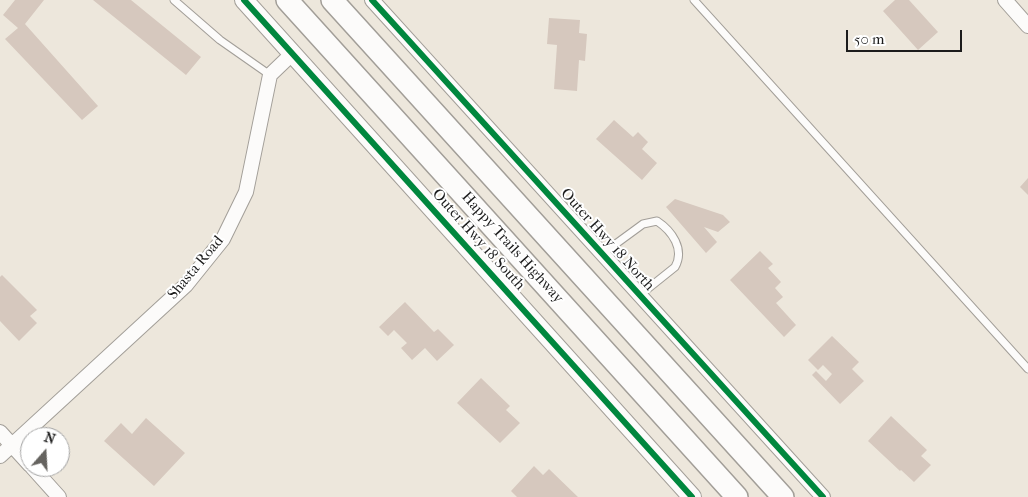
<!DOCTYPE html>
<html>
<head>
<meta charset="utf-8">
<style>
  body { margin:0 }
  #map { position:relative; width:1028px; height:497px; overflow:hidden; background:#ede7dc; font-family:"IM FELL French Canon",serif }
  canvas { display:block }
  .north { position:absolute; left:20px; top:427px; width:50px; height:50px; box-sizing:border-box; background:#fff; border:1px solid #a4a4a4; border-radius:50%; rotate:19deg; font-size:14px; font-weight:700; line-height:20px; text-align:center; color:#1c1c1c }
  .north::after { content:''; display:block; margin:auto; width:18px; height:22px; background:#65635f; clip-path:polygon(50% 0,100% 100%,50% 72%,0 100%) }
  .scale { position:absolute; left:846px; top:30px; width:116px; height:22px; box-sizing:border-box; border:2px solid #1c1c1c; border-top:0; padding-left:6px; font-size:15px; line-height:18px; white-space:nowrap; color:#1c1c1c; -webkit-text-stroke:4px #fff; paint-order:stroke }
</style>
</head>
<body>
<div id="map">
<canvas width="1028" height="497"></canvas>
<div class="north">N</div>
<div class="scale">50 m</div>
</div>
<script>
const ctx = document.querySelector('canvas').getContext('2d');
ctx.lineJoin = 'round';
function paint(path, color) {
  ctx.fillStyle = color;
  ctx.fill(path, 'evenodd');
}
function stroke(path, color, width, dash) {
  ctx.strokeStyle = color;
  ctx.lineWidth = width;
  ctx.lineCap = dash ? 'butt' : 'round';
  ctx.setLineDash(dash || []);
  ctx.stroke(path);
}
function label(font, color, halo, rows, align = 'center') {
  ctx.font = font + ' "IM FELL French Canon",serif';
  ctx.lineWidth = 4;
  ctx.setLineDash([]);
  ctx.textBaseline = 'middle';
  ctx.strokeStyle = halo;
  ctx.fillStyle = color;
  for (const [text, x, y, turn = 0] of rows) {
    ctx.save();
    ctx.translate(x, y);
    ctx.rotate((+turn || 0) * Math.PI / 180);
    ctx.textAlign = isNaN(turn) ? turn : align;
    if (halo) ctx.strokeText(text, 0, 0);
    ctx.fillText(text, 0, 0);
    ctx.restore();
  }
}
const building = new Path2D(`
  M15,0h29l-19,24 73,82 -16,14 -77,-81 13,-11 -15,-13z
  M93,0h38l70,57 -15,18z
  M895,0h14l29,32 -20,18 -35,-39z
  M549,18l31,2 -1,13 8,1 -2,27 -6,-1 -2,31 -23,-2 3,-44 -10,-1z
  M614,120l19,17 5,-5 10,10 -6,7 15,14 -15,17 -46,-41z
  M1028,178v17l-8,-8z
  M675,199l48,16 7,7 -12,10 -14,-5 13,15 -11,11 -40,-46z
  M760,251l13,13 -5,4 13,14 -6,6 8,9 -7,6 20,22 -12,12 -54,-57z
  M2,275l35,35 -7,6 7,7 -18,18 -19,-20v-44z
  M405,302l29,30 4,-3 16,16 -17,16 -12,-13 -13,12 -11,-12 6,-5 -13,-13 -6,6 -9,-9z
  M832,336l27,26 -7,7 12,12 -24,23 -28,-29 4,-4 10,10 6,-7 -9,-9 -5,5 -10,-10z
  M481,378l29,28 -4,4 14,13 -20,20 -43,-40z
  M891,416l36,34 -6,6 10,9 -17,17 -13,-12 -1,1 -32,-30z
  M146,418l39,35 -31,33 -50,-45 17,-18 11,11z
  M534,466l9,9 6,-6 29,28h-61l-6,-6z`);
const service = new Path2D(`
  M174,0l46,40 50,35
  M694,0l334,369
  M602,254l41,-30 14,-3c15,10 28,28 18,46l-35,28`);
const minor = new Path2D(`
  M372,0l451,497
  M1005,0l23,26
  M0,432l30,33
  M0,456l186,-171 37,-46 23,-47 24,-117 23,-22
  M32,467l27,30`);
const tertiary = new Path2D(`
  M244,0l448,497`);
const primary = new Path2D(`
  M287,0l450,497
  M332,0l451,497`);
const cycleway = new Path2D(`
  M244,0l448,497
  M372,0l451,497`);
const streetNames = [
  ["Outer Hwy 18 South",478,240,48],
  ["Outer Hwy 18 North",607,240,48],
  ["Happy Trails Highway",512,248,48],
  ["Shasta Road",196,268,-50]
];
paint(building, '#d6c8be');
stroke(service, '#a29e98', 9);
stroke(minor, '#a29e98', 16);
stroke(tertiary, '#a29e98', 20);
stroke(primary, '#a29e98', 24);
stroke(service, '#fcfbfa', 7);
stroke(minor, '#fcfbfa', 14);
stroke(tertiary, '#fcfbfa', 18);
stroke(primary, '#fcfbfa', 21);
stroke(cycleway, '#00873e', 6);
label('15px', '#1c1c1c', '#fff', streetNames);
</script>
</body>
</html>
